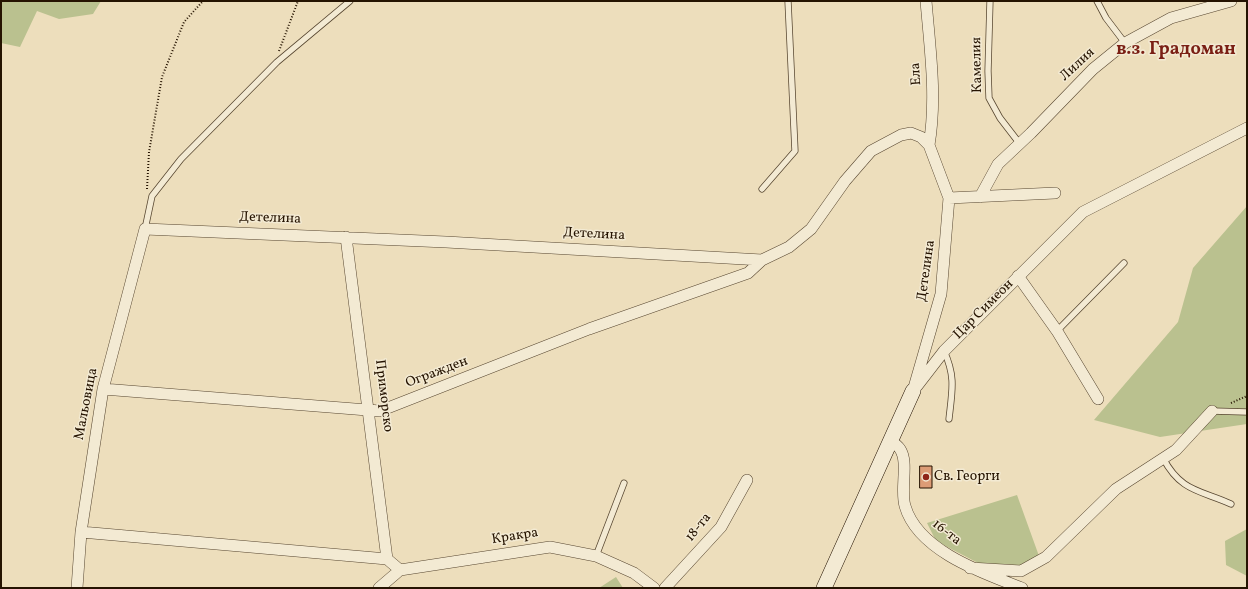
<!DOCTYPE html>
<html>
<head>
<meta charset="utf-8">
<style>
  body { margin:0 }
  #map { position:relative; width:1248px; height:589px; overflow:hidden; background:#eddebc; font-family:Vollkorn,serif }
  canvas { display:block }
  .frame { position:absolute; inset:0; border:2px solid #251301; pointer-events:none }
</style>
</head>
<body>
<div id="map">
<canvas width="1248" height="589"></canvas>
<div class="frame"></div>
</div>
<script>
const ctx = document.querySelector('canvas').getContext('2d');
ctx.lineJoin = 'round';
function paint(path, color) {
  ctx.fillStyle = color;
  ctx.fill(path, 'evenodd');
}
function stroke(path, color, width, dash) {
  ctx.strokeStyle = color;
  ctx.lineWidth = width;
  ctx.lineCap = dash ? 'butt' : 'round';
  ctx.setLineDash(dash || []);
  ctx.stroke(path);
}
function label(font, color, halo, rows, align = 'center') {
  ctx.font = font + ' Vollkorn,serif';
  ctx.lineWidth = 3;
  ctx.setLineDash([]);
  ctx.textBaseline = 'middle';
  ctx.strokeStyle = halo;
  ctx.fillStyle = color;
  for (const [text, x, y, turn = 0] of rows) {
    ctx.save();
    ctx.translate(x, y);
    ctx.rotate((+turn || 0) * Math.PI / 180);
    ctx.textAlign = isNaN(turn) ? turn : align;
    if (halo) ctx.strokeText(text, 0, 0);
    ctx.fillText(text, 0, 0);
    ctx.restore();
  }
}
const green = new Path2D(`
  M1,1h100l-8,13 -34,5 -22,-8 -17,36 -19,-4z
  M1247,206v218l-87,13 -66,-17 84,-98 15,-54z
  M1017,495l22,61 -19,9 -40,-1 -44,-23 -9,-18z
  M1247,529v47l-21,-11 -1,-24z
  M616,577l7,11h-24z`);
const building = new Path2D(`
  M920,466h12v22h-12z`);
const path = new Path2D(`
  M279,51l19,-50
  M147,189l2,-37 13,-75 22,-55 19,-21
  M1231,403l16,-7`);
const lane = new Path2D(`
  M990,1l-2,70 1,27 11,20 20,26
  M1097,1l9,17 19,25
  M762,189l33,-38 -7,-150
  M145,229l7,-33 29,-37 96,-97 73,-61
  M1057,331l67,-68
  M944,351c12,26 8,40 5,68
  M1212,411l35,1
  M1163,458c18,34 37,32 68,46
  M596,556l28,-73`);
const street = new Path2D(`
  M926,1c4,48 11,97 3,144
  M980,197l18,-33 33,-31 62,-64 32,-26 46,-25 60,-17
  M949,198l106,-5
  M346,237l41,322
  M1018,276l39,55 41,68
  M917,386l27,-35 139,-139 164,-84
  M103,389l277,22 209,-82 159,-56 14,-13
  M891,441c3,2 7,5 9,8 9,13 0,41 5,57 13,45 78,67 117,82
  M81,532l306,27 13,11
  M970,568l51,3 25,-14 70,-68 60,-39 36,-39
  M77,588l4,-56 22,-143 42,-160 301,13 316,18 27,-13 22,-18 34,-48 26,-30 30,-16 10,-2 10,4 8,8 20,53 -8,96 -28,97
  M379,588l21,-18 150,-23 46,9 38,17 20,15
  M665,588l56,-61 26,-47`);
const secondary = new Path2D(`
  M824,588l89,-197`);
const markers = [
  [926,477,4,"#8f2418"]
];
const streetNames = [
  ["Камелия",978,65,-91],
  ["Лилия",1078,65,-43],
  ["Ела",917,74,-94],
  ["Детелина",270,219,2],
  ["Детелина",594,235,3],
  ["Детелина",927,271,-82],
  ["Цар Симеон",984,310,-45],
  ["Огражден",437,373,-21],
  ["Приморско",383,396,83],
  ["Мальовица",87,404,-79],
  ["18-та",699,528,-51],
  ["16-та",946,533,38],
  ["Кракра",515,537,-9]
];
const poiNames = [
  ["Св. Георги",934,477]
];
const districtNames = [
  ["в.з. Градоман",1176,51]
];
paint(green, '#bac18f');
paint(building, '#dc9c76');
stroke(building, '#251301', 1);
stroke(lane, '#574630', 7);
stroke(street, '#574630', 12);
stroke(secondary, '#251301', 16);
stroke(path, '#251301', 2, [1, 2]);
stroke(lane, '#f3ead3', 5.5);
stroke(street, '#f3ead3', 11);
stroke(secondary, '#f3ead3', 15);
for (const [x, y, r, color] of markers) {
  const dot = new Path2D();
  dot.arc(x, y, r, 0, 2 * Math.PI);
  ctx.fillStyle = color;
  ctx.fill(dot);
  stroke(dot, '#f3ead3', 1.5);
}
label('14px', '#251301', '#f3ead3', streetNames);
label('14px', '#251301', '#f3ead3', poiNames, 'left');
label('bold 18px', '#7a1f14', '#f3ead3', districtNames);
</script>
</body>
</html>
